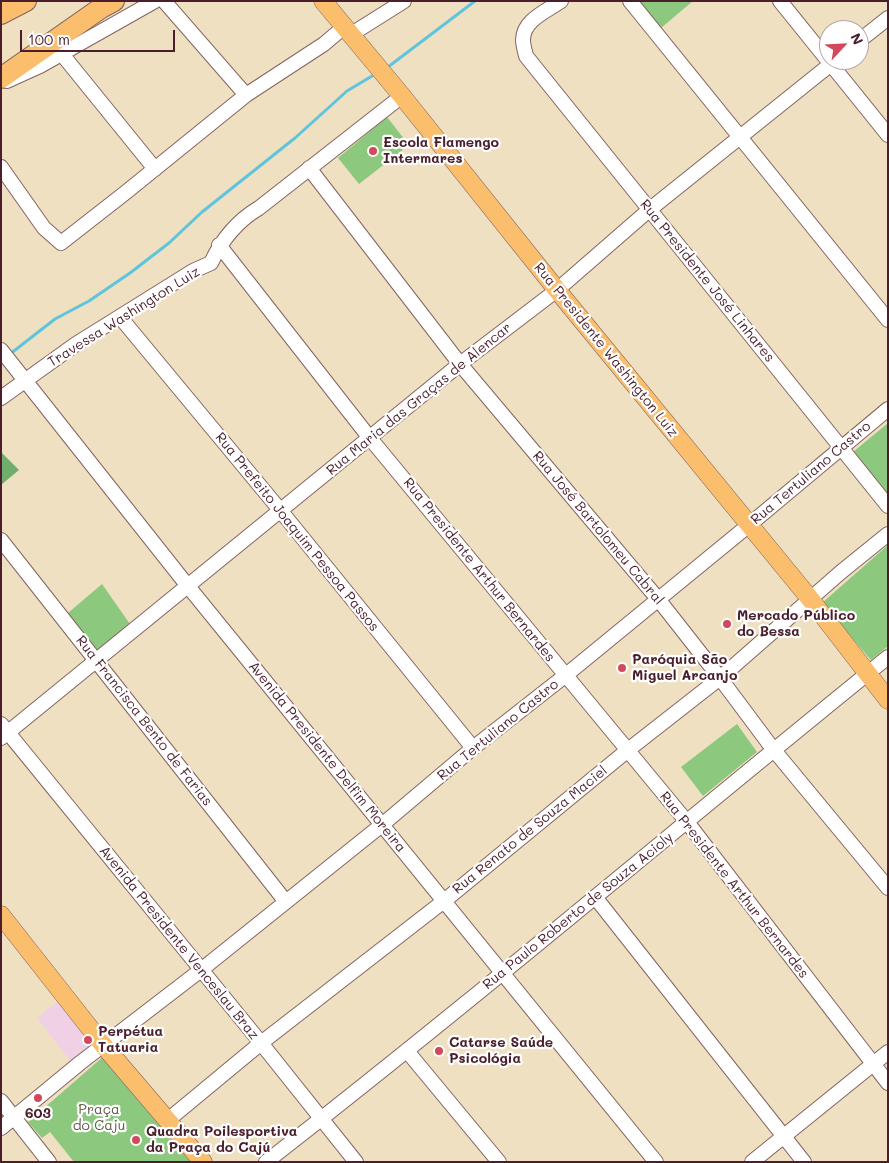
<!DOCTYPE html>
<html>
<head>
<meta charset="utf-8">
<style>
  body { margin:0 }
  #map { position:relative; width:889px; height:1163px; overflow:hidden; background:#f0e0c2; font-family:Mali,sans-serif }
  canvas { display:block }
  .frame { position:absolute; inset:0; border:2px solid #4a1f2b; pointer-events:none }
  .north { position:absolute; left:819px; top:20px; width:50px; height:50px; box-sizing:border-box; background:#fff; border:1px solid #b7a5aa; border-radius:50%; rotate:65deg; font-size:14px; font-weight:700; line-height:20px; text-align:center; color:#4a1f2b }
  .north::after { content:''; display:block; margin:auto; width:18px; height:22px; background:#d1495b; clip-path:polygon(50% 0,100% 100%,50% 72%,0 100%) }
  .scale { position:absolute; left:20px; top:30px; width:155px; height:22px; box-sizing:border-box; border:2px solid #4a1f2b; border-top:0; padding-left:6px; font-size:15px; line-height:18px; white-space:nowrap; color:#4a1f2b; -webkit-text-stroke:4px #fff; paint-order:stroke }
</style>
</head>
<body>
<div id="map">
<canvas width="889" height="1163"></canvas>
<div class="frame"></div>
<div class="north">N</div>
<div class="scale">100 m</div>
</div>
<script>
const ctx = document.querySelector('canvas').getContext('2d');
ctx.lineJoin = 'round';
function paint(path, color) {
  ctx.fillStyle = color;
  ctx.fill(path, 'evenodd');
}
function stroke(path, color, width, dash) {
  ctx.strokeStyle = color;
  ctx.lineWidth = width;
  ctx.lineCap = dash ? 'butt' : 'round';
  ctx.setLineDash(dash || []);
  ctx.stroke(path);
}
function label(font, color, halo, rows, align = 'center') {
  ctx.font = font + ' Mali,sans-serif';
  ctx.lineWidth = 4.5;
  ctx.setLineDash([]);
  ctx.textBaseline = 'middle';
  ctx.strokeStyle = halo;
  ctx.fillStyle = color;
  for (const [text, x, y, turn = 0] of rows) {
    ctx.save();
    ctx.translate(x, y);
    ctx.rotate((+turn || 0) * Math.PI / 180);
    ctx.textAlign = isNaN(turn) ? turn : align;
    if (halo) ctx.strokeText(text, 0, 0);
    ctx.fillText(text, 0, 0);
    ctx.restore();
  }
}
const built = new Path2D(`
  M58,1001l34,44 -21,17 -34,-44z`);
const green = new Path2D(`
  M637,1h56l-32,27z
  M387,117l22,28 -50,39 -21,-26z
  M888,423v73l-35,-44z
  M888,545v101l-17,14 -49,-57z
  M102,584l30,43 -32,26 -32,-40z
  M737,724l20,28 -54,44 -22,-29z
  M105,1055l88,107h-119l-24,-30 -8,6 -14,-16z`);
const forest = new Path2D(`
  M1,452l18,18 -18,15z`);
const stream = new Path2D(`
  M388,67l87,-66
  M10,354l45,-35 34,-18 41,-28 39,-30 33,-31 93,-74 52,-47 25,-15`);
const minor = new Path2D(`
  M164,1l82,94
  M561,1c-14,10 -38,19 -38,39 0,5 2,11 3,16l362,450
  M630,1l258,319
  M780,1l108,134
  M350,35l54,-34
  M859,41l29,-23
  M61,53l94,116
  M7,81l33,-15 115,-65
  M1,167l43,61 17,15 64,-50 121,-98 78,-51 20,-17
  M309,168l151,196 198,235 62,79 53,71 115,139
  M219,245l150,192 318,385 201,261
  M120,317l160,193 193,238
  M1,350l186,235 469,577
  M1,398l75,-54 117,-73 18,-8c11,-24 26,-42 48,-55l143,-112
  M1,540l285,362
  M1,724l260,319 95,119
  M1,738l459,-374 97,-74 92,-80 187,-150
  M595,897l209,265
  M407,1051l92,111
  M1,1101l48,61
  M168,1120l93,-77 183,-142 184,-151 92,-72 121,-106 47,-38
  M1,1128l79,-65 121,-93 182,-146 90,-76 93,-73 183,-150 139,-116
  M266,1162c211,-164 414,-337 622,-505
  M752,1162l136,-110`);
const major = new Path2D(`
  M323,1l79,95 155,194 254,310 77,100
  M1,915l103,131 99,116`);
const highway = new Path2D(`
  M1,14l25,-13
  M1,78l100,-70 13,-7`);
const markers = [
  [373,151,5,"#d1495b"],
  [727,624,5,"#d1495b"],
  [622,668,5,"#d1495b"],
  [88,1040,5,"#d1495b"],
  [439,1051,5,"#d1495b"],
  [38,1098,5,"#d1495b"],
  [136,1140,5,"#d1495b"]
];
const poiNames = [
  ["Escola Flamengo",383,143],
  ["Intermares",383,159],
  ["Mercado Público",737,616],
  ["do Bessa",737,632],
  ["Paróquia São",632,660],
  ["Miguel Arcanjo",632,676],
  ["Perpétua",98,1032],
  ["Tatuaria",98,1048],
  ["Catarse Saúde",449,1043],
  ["Psicológia",449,1059],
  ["603",38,1114,"center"],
  ["Quadra Poilesportiva",146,1132],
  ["da Praça do Cajú",146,1148]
];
const streetNames = [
  ["Rua Presidente José Linhares",707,281,51],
  ["Travessa Washington Luiz",124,317,-32],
  ["Rua Presidente Washington Luiz",606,350,51],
  ["Rua Maria das Graças de Alencar",419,399,-39],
  ["Rua Tertuliano Castro",811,473,-40],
  ["Rua José Bartolomeu Cabral",598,528,50],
  ["Rua Prefeito Joaquim Pessoa Passos",297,532,51],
  ["Rua Presidente Arthur Bernardes",479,570,51],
  ["Rua Francisca Bento de Farias",144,721,52],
  ["Rua Tertuliano Castro",498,730,-39],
  ["Avenida Presidente Delfim Moreira",327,757,51],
  ["Rua Renato de Souza Maciel",530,830,-39],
  ["Rua Presidente Arthur Bernardes",734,885,52],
  ["Rua Paulo Roberto de Souza Acioly",578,911,-39],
  ["Avenida Presidente Venceslau Braz",179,943,51]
];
const parkNames = [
  ["Praça",99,1110],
  ["do Caju",99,1126]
];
paint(built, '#f0d0e5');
paint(green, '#8cc97e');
paint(forest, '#71ad6d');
stroke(stream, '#5fc4dc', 3);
stroke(minor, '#846360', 16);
stroke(major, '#846360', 19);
stroke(highway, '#846360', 22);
stroke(minor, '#fff', 14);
stroke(major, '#fabe6d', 18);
stroke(highway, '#fabe6d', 20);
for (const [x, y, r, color] of markers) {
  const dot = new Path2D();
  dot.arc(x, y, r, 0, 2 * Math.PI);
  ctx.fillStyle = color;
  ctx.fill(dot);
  stroke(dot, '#fff', 2);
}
label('bold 14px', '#4a1f2b', '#fff', poiNames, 'left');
label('14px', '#4a1f2b', '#fff', streetNames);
label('14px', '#615a48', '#fff', parkNames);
</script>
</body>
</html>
